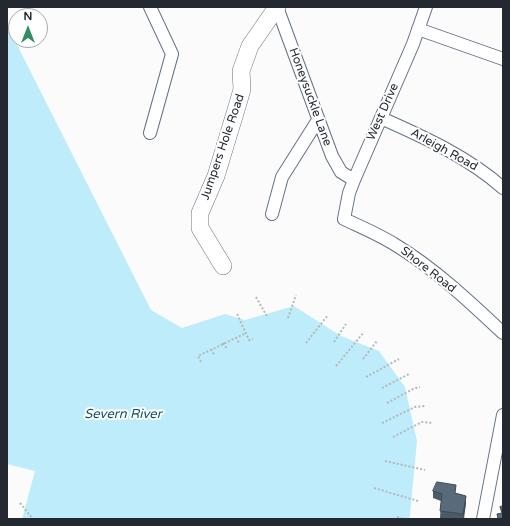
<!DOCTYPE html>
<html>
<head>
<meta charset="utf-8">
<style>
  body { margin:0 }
  #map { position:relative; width:510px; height:526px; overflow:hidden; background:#fbfbfb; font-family:"Varela Round",sans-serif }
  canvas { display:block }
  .frame { position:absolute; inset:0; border:8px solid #242931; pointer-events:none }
  .north { position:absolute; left:8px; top:8px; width:40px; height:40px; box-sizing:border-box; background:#fff; border:1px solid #a7a9ad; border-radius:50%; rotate:0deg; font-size:11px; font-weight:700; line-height:16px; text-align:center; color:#242931 }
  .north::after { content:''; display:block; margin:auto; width:14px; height:18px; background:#308d64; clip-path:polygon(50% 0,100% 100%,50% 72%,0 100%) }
</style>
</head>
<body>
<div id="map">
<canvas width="510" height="526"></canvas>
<div class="frame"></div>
<div class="north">N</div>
</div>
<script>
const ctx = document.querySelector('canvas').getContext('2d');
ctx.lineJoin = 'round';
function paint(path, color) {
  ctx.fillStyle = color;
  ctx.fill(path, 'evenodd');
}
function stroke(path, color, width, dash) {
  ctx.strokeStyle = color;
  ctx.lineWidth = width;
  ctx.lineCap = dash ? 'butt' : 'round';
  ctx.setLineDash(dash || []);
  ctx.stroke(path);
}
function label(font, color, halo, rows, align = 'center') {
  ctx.font = font + ' "Varela Round",sans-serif';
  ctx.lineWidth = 4;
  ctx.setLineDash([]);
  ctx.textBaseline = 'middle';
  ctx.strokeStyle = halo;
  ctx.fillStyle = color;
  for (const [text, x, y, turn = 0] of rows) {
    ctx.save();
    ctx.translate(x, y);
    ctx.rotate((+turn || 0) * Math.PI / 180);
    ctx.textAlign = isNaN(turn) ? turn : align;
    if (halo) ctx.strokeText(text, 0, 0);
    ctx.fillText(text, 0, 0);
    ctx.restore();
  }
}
const water = new Path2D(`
  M7,25l144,285 31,18 43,-14 20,6 49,-14 47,30 38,15 26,36 12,54 -7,74 -1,4h-387l13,-48 -28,-7z`);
const path = new Path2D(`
  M256,297l12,21
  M237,314l12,26 4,-1
  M288,318l8,-23
  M236,337l3,6
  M334,342l12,-18
  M223,343l4,6
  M306,343l22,-28
  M211,349l4,7
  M363,359l14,-18
  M201,362l-3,-6 48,-23
  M336,366l28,-34
  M366,377l33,-18
  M382,388l27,-14
  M387,403l26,-14 7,-2
  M382,423l33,-16 10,-1
  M393,437l29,-15 11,1
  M385,461l40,9
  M374,488l44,13
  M20,503l13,16
  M397,517l6,2`);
const street = new Path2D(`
  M277,7l55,149 9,16 13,8
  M426,7l-13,37 -59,136 -5,13 -5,26c17,8 34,15 50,25 40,24 75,57 109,89
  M418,29l85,30
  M381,118c43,19 87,39 122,70
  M150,133l22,-79 -22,-47
  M272,214l10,-37 36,-57
  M483,519l20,-104`);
const secondary = new Path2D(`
  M223,266l-23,-38v-15l16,-37 23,-76 3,-11 -1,-18 9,-25 27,-39`);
const wall = new Path2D(`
  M433,491l23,2 10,10 -2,16h-16l-8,-1 1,-17 -8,-3z`);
const shadedWall = new Path2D(`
  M466,496v7l-3,16v-5z`);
const building = new Path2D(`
  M437,482l19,3 -1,8 11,3 -3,18 -23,-3 2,-17 -9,-3z
  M503,506v13h-5l-1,-5 5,-1 -2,-6z`);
const streetNames = [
  ["Honeysuckle Lane",310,97,70],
  ["West Drive",383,112,-66],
  ["Jumpers Hole Road",223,147,-71],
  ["Arleigh Road",444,150,29],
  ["Shore Road",428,270,38]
];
const waterNames = [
  ["Severn River",123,415]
];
paint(water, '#beecfb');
stroke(street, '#647184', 14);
stroke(secondary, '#647184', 18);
stroke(path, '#b5b7b9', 2, [2, 2]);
stroke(street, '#fff', 12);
stroke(secondary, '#fff', 17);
paint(wall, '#4b5c69');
paint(shadedWall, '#3d4b55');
paint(building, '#576b7a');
stroke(building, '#3d4b55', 1);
label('12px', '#242931', '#fff', streetNames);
label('italic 13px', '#085162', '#fff', waterNames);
</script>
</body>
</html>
